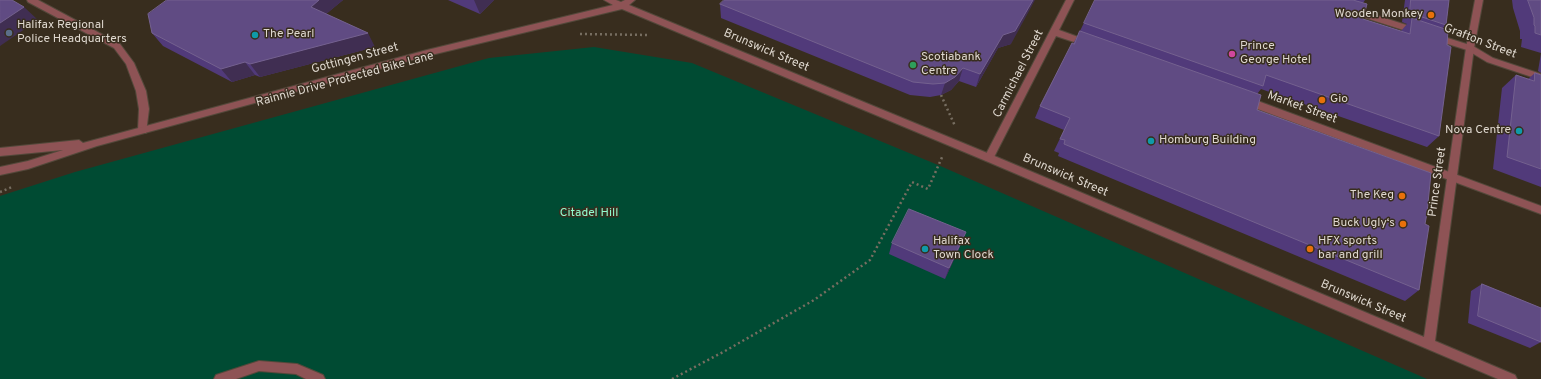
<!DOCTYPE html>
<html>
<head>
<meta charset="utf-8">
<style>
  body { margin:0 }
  canvas { display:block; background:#382d1e }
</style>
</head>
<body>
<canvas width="1541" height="379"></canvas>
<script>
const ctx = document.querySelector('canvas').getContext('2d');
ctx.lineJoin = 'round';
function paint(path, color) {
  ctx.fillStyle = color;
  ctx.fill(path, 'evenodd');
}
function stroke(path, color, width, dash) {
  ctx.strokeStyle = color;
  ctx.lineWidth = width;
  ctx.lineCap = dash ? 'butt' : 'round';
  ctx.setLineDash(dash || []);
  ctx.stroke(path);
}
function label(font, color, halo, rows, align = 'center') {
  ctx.font = font + ' Overpass,sans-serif';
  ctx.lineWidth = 3;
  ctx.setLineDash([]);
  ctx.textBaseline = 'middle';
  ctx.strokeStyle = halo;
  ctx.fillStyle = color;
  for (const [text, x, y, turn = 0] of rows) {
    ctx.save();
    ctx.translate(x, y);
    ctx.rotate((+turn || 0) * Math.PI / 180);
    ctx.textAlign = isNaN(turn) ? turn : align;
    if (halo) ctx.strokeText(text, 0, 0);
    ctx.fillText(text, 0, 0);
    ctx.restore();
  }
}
const green = new Path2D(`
  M594,47l98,16 246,102 489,214h-1427v-183l75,-24 414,-114z`);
const path = new Path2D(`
  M580,34l69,1
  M941,95l14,31
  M0,192l12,-5
  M672,379l53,-28 89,-51 56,-40 42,-78 16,7 15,-34`);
const service = new Path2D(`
  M27,0h11l82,44 14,19 12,28 3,18 -3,24h-6l-2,-3 1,-21 -3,-18 -10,-27 -12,-16 -86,-46z
  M259,361l38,3 26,11 2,4h-19l-10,-5 -37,-3 -23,8h-22l2,-4z`);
const minor = new Path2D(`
  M1066,0h8l-15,30 33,12 1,2 -4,3 -33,-11 -64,125h-6l-2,-3z
  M1353,8l66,21 1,2 -4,3 -66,-21 -1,-2z
  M1435,34l38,12 20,12 48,16v6l-54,-18 -20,-12 -35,-11 -1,-2 1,-2z
  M1247,97l294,109v8l-297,-110 -2,-3z`);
const tertiary = new Path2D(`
  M604,0h12l5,2 4,-2h10l-6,5 363,150 432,182 42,-289 9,-48h8l-9,48 -39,293 80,34 2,4h-19l-512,-218 -364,-152 -195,47 -330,90 -69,23 -28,6v-8l28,-6 35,-11 -63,6v-8l79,-8 4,3 344,-93 186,-45z`);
const wall = new Path2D(`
  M167,0h176l-17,14 49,33 -115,30 -5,-2 -23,7 -69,-36 -11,-13z
  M448,0h46l-14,14z
  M1095,0h270l-2,3v16l38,12 6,-7 -5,-2 3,-22h44l-3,25 -3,3 4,17 -8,91 -12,11 -166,-58 -4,5v16l168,114 -6,66 -14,11 -347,-145 1,-3 -5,-2 10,-21 -29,-12 5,-12 40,-75z
  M1512,0h29v73l-3,-2 3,-18 -20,-6 1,-8h-2v-8l-7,-23z
  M720,4l291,40 -13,4 -22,39 -17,-6 -8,9 -10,5 -11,2 -20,-2 -189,-77z
  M1535,73l6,2v112l-48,-18 9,-81 14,-13 12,4z
  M892,243l69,1 -16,35 -56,-25z
  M1482,284l59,24v34l-11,6 -62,-25 3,-32z`);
const shadedWall = new Path2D(`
  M319,0h24l-24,20 -8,-13z
  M474,0h20l-14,14z
  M1033,0h2l-24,44 -13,4 -22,39 4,-13 23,-39z
  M24,7l14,13 -38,26v-23z
  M368,33l7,14 -115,30 -10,-13z
  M245,62l10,13 -23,7 -11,-13z
  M963,68l-4,13 -8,9 -10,5 4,-12z
  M966,232l-5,12 -16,35 4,-11z`);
const building = new Path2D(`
  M0,0h12l12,7 -24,16z
  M167,0h152l-8,7 57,26 -118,31 -5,-2 -24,7 -69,-36 -4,-19z
  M724,0h309l-18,31 -12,4 -23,39 -17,-6 -8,9 -10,6 -12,1 -20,-2 -193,-78z
  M1095,0h258l14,4 -4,15 47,15 2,-16 36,12 -1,15 4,2 -12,89 -173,-61 -3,11 -179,-63z
  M1411,0h38l-3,25 -36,-12z
  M1528,0h13v35l-6,-2v-7l-1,-1v-7z
  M1080,31l181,64 -4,15 174,63 -4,40 -2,11 4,2 -10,64 -355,-146 1,-4 -5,-1 10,-21 -30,-12 32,-63 2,1z
  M1535,73l6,2v94l-34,-12 9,-82 18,6z
  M909,209l57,23 -17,36 -57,-25z
  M1482,284l59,24v34l-63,-26z`);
const markers = [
  [1431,15,4,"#e8710a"],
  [9,33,4,"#5c6f8a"],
  [255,35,4,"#0f9aa8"],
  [1232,54,4,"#d1479c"],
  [913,65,4,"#2e9e5b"],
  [1322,100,4,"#e8710a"],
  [1519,131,4,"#0f9aa8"],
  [1151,141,4,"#0f9aa8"],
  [1402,196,4,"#e8710a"],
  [1403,224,4,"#e8710a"],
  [925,249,4,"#0f9aa8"],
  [1310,249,4,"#e8710a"]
];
const poiNames = [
  ["Wooden Monkey",1423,15,"right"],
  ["Halifax Regional",17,26],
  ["Police Headquarters",17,40],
  ["The Pearl",263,35],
  ["Prince",1240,47],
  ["George Hotel",1240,61],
  ["Scotiabank",921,58],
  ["Centre",921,72],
  ["Gio",1330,100],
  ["Nova Centre",1511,131,"right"],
  ["Homburg Building",1159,141],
  ["The Keg",1394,196,"right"],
  ["Buck Ugly‘s",1395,224,"right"],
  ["Halifax",933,242],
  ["Town Clock",933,256],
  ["HFX sports",1318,242],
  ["bar and grill",1318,256]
];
const streetNames = [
  ["Grafton Street",1480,42,21],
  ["Brunswick Street",766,51,23],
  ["Gottingen Street",355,59,-15],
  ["Carmichael Street",1019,74,-63],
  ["Rainnie Drive Protected Bike Lane",345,80,-15],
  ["Market Street",1302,108,20],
  ["Brunswick Street",1065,176,23],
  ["Prince Street",1438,182,-82],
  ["Brunswick Street",1363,302,23]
];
const parkNames = [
  ["Citadel Hill",589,214]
];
paint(green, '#004b33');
stroke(service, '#53483a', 2);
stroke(minor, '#53483a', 2);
stroke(tertiary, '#53483a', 2);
stroke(path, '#776e61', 2.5, [2, 3]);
paint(service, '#8e5355');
paint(minor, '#8e5355');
paint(tertiary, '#8e5355');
paint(wall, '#513a7a');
paint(shadedWall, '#402e52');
paint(building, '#604b83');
stroke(building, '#74618f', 1);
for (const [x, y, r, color] of markers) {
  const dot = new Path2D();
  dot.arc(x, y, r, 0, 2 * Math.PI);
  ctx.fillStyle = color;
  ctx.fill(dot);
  stroke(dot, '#382d1e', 1.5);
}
label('12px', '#dfd8cf', '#382d1e', poiNames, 'left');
label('12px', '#dfd8cf', '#382d1e', streetNames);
label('12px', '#92fbce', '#382d1e', parkNames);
</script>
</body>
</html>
